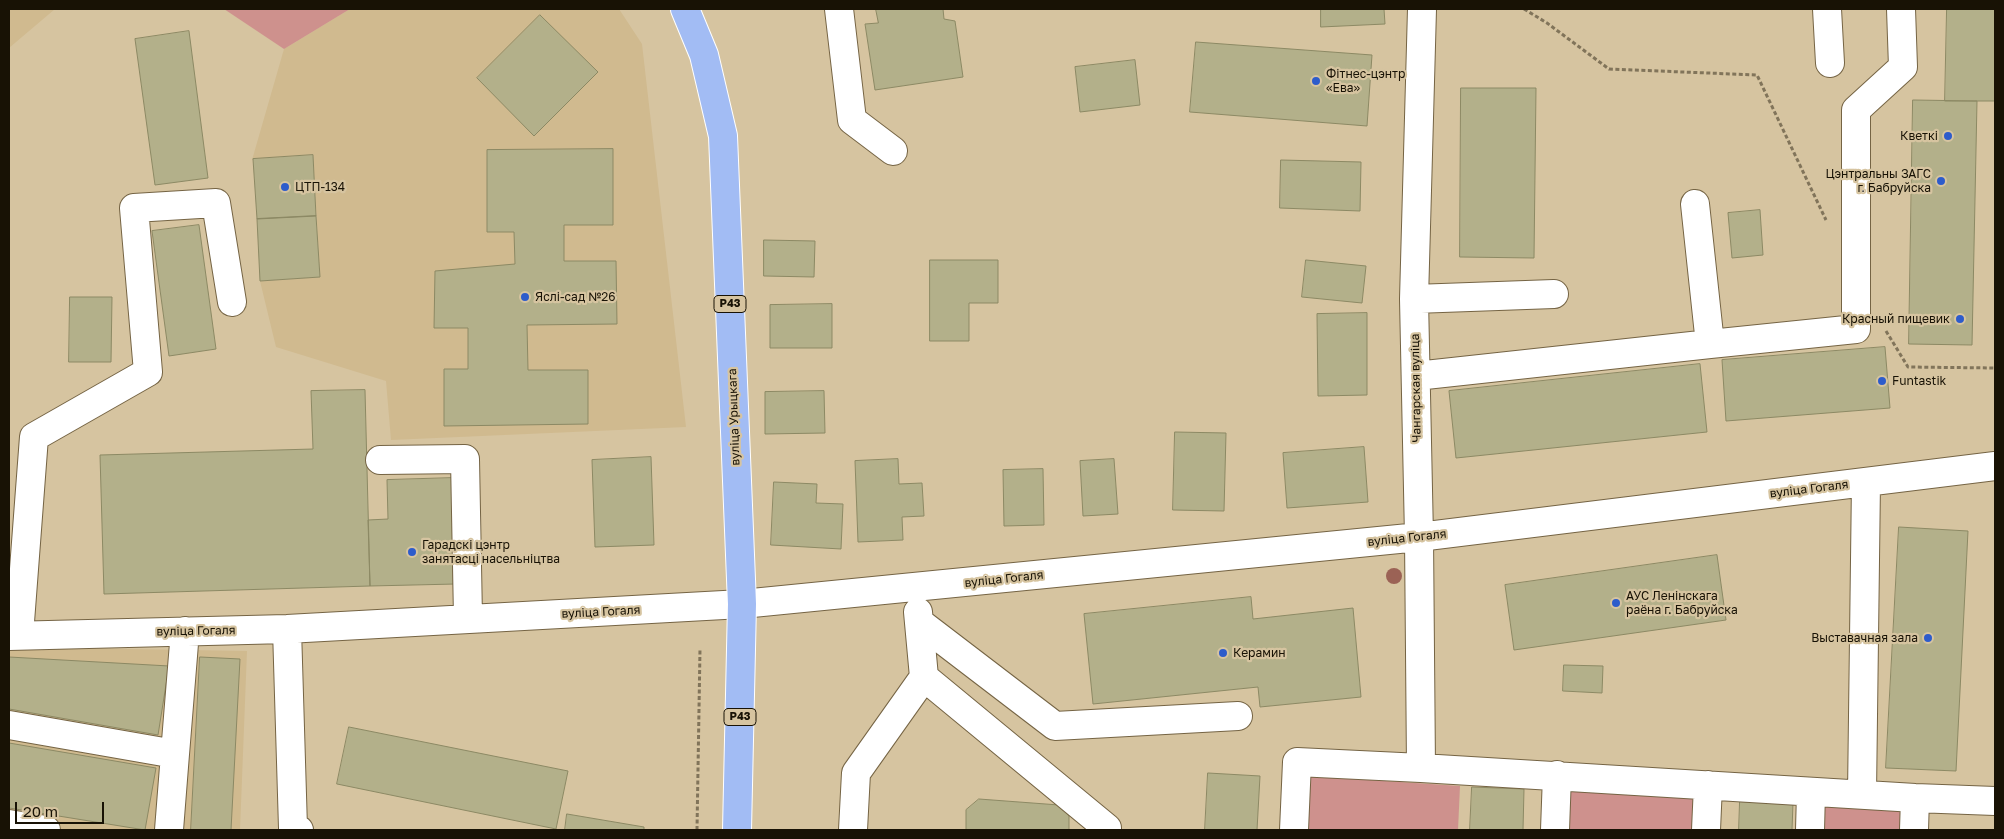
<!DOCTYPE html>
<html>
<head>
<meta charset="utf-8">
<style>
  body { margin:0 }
  #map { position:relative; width:2004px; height:839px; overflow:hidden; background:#d6c4a0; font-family:"Golos Text",sans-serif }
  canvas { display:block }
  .frame { position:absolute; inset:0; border:10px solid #181205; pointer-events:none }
  .scale { position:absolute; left:15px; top:802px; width:89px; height:22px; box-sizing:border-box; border:2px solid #181205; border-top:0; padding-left:6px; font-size:15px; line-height:18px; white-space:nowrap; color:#181205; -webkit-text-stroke:4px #d6c4a0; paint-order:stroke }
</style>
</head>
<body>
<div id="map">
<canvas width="2004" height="839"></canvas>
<div class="frame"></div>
<div class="scale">20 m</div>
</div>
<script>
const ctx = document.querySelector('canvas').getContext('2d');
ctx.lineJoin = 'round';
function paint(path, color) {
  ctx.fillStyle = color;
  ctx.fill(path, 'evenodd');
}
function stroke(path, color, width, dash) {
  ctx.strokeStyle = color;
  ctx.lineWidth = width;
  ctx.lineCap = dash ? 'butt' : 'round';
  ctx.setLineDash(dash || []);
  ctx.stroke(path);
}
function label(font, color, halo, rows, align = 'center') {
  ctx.font = font + ' "Golos Text",sans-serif';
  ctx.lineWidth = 4.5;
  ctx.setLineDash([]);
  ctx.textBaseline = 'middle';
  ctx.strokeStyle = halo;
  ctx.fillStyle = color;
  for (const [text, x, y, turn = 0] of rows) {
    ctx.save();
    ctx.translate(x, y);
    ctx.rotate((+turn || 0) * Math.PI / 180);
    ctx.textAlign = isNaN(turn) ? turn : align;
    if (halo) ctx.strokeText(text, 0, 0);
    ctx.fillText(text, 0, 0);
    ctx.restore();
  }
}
const built = new Path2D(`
  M9,9h46l-46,39z
  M350,9h269l23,35 44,383 -295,13 -5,-59 -110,-34 -16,-66 60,-4 -7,-122 -61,5 32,-111z
  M9,647l238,4 -7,179h-231z`);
const green = new Path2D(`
  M224,9h126l-66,40z
  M1310,776l150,10 -2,44h-151z
  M1570,791l126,7 -2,32h-126z
  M1824,806l79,3 -1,21h-78z`);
const building = new Path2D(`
  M876,9h67l1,10 11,2 8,56 -88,13 -10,-66 13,-1z
  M1321,9h63l1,15 -64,3z
  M1947,9h48v92h-50z
  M540,15l58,57 -64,64 -57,-58z
  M189,31l19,147 -53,7 -20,-146z
  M1196,42l176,13 -5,71 -177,-14z
  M1135,60l5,45 -60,7 -5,-45z
  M1461,88h75l-2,170 -74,-1z
  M1913,100l64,1 -5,244 -63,-1z
  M613,149v76h-49v36h52l1,63 -90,1 1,45h60v54l-144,2v-57h24v-41h-34l1,-57 80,-7 -1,-32h-27v-82z
  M313,155l3,61 -59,3 -4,-60z
  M1281,160l80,2 -1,49 -80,-3z
  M1760,210l3,45 -31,3 -4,-45z
  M316,216l4,61 -60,4 -3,-62z
  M199,225l17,124 -47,7 -17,-125z
  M764,240l51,1 -1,36 -50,-1z
  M930,260h68v43h-29v38h-39z
  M1306,260l60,6 -4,37 -60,-6z
  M70,297h42l-1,65h-42z
  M832,304v44h-62v-43z
  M1367,313v82l-49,1 -1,-82z
  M1885,347l5,61 -164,13 -4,-61z
  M1700,364l7,68 -251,26 -7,-67z
  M365,390l5,196 -266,8 -4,-139 213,-6 -2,-58z
  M824,391l1,42 -60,1v-42z
  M1175,432l51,1 -2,78 -51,-1z
  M1364,447l4,55 -81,6 -4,-55z
  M651,457l3,88 -59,2 -3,-87z
  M898,459l1,25 23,-1 2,33 -22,1 1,23 -45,2 -3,-81z
  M1114,459l4,55 -35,2 -3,-55z
  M1043,469l1,56 -40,1 -1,-56z
  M453,478l3,106 -86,2 -2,-66 20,-1 -1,-39z
  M774,482l43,2 -1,19 27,1 -2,45 -70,-4z
  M1899,527l69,4 -12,240 -70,-3z
  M1717,555l9,65 -212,30 -9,-65z
  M1251,597l2,22 100,-11 8,89 -101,10 -2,-20 -165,17 -9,-90z
  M9,657l160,9 -11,69 -149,-26z
  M200,657l40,2 -9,171h-40z
  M1564,665l39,1 -1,27 -39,-2z
  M349,727l219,44 -12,58 -219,-45z
  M9,743l147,25 -11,62 -136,-22z
  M1208,773l52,3 -3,54h-52z
  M1472,787l52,2 -1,41h-53z
  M979,799l80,6 10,11v14h-103v-20z
  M1740,801l53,2 -1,27h-53z
  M567,814l77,13v3h-79z`);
const path = new Path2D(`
  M1524,9l23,14 62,46 148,6 69,145
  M1886,331l22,36 87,1
  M697,830l3,-181`);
const minor = new Path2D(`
  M839,9l13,111 41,31
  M1827,9l3,54
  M1695,204l15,140 146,-15v-219l47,-43 -2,-58
  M1414,299l140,-5
  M1416,376l294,-32
  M380,460l85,-1 3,159
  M918,612l6,65 183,151v2
  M919,622l136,104 183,-10
  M287,629l6,199 6,2
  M19,635l15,-198 114,-65 -14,-164 82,-5 16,99
  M9,636l278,-7 455,-25 677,-67 576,-71
  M9,725l166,29 -6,76
  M175,754l10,-123
  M1421,768l-2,-231 -5,-238 8,-290
  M1862,794l4,-312
  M9,824l37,6
  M853,830l3,-57 68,-96
  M1294,830l3,-68 124,6 494,30 80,3
  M1555,830l2,-55
  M1706,830l2,-45
  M1810,830l1,-38
  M1914,830l1,-32`);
const major = new Path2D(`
  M685,9l19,46 19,81 19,468 -5,226`);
const trees = [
  [1394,576]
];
const markers = [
  [1316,81,5,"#2d5ccb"],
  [1948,136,5,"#2d5ccb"],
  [1941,181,5,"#2d5ccb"],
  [285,187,5,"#2d5ccb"],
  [525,297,5,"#2d5ccb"],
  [1960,319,5,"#2d5ccb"],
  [1882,381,5,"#2d5ccb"],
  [412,552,5,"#2d5ccb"],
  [1616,603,5,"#2d5ccb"],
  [1928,638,5,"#2d5ccb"],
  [1223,653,5,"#2d5ccb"]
];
const shields = [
  [730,304,32],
  [740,717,32]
];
const shieldNames = [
  ["Р43",730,304],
  ["Р43",740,717]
];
const poiNames = [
  ["Фітнес-цэнтр",1326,74],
  ["«Ева»",1326,88],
  ["Кветкі",1938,136,"right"],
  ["Цэнтральны ЗАГС",1931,174,"right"],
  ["г. Бабруйска",1931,188,"right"],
  ["ЦТП-134",295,187],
  ["Яслі-сад №26",535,297],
  ["Красный пищевик",1950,319,"right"],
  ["Funtastik",1892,381],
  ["Гарадскі цэнтр",422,545],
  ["занятасці насельніцтва",422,559],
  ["АУС Ленінскага",1626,596],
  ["раёна г. Бабруйска",1626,610],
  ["Выставачная зала",1918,638,"right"],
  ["Керамин",1233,653]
];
const streetNames = [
  ["Чангарская вуліца",1416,388,-91],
  ["вуліца Урыцкага",734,417,-92],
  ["вуліца Гогаля",1809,489,-7],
  ["вуліца Гогаля",1407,538,-6],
  ["вуліца Гогаля",1004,579,-6],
  ["вуліца Гогаля",601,612,-3],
  ["вуліца Гогаля",196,631,-1]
];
paint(built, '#d0ba8f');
paint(green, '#ce918d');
paint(building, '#b3b08a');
stroke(building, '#8c8964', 1);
stroke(minor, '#756444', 30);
stroke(major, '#fff', 30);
stroke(path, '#81745a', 3, [4, 2.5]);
stroke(minor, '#fff', 28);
stroke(major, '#a2bcf4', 28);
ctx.fillStyle = '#9b6255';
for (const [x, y] of trees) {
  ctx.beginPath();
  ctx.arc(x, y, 8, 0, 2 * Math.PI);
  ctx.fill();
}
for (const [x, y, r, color] of markers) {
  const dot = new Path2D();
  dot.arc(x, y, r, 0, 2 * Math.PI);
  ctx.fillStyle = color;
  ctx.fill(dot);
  stroke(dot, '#d6c4a0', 2);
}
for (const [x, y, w] of shields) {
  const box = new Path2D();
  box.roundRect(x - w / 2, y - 8.5, w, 17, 4);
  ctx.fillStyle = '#d6c4a0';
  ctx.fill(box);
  stroke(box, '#181205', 1);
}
label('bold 11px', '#181205', null, shieldNames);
label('12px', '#181205', '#d6c4a0', poiNames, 'left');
label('12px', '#181205', '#d6c4a0', streetNames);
</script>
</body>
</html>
